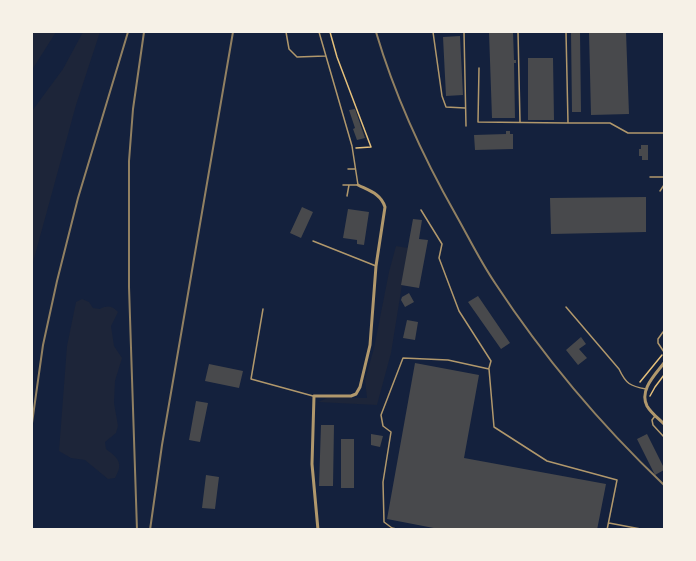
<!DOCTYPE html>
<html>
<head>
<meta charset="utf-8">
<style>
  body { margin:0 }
  #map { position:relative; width:696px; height:561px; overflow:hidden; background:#14213d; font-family:Manrope,sans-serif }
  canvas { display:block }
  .frame { position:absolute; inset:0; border:33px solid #f6f1e7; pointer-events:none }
</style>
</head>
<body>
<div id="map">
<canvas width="696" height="561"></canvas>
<div class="frame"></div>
</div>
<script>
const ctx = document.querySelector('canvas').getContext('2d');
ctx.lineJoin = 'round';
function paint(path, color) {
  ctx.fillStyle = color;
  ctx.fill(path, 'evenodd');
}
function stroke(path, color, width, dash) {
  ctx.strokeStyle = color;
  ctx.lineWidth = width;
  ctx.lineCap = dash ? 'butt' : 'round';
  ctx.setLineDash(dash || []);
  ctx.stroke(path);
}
const green = new Path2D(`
  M32,32h24l-24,38z
  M83,32h17l-24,73 -44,161v-155l31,-42z
  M396,246l12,2 -17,105 -14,52 -59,-3 9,-4h40l-2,-18 9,-32 15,-76z
  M82,299l7,3 4,6 7,1c8,-4 12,-3 18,3l-7,14 3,20 8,12 -7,23 -1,22 4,23 -2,7 -11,9 1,7c12,9 18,14 9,29l-7,1 -23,-19 -14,-2 -12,-7 8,-105 9,-44z`);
const building = new Path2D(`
  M489,32h24l1,28h2v3h-2l1,55h-23z
  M571,32h9l1,80h-9z
  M589,32h37l3,82 -38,1z
  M460,36l3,59 -17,1 -3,-59z
  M528,58h25l1,62h-26z
  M355,109l10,29 -8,2 -4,-11 2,-1 -6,-18z
  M506,131h4v3h3v15l-38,1 -1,-15 32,-1z
  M641,145h7v15h-6v-4h-3v-7h2z
  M646,197v35l-95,2 -1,-36z
  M302,207l11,5 -12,26 -11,-5z
  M348,209l21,3 -5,33 -7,-1v-4l-14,-2z
  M413,219l9,1 -3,19 9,1 -9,48 -18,-3z
  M409,293l5,9 -9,5 -4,-7 1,-3z
  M478,296l32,47 -9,6 -33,-47z
  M407,320l11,2 -3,18 -12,-2z
  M581,337l5,7 -7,5 8,9 -9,7 -12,-15z
  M415,363l64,12 -15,83 142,26 -9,46h-153l-57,-11z
  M209,364l34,7 -4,17 -34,-7z
  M196,401l12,2 -8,39 -11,-2z
  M321,425h13l-1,61h-14z
  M371,434l12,2 -3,11 -9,-2z
  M647,434l17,34v2l-9,5 -18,-36z
  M341,439h13v49h-13z
  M206,475l13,2 -4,32 -13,-1z`);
const path = new Path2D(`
  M330,32l7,25 34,90 -15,1
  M640,382l22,-27
  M650,396l5,-9 9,-12`);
const service = new Path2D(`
  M286,32l3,17 8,8 28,-1
  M319,32l33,114 6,39h-15
  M433,32l9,64 4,11 19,1
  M464,32l2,94
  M518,32l2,90
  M566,32l2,91h42l18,10h36
  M479,68l-1,54 89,1
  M348,169h7
  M650,177h14
  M660,191l4,-6
  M347,196l2,-11
  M421,210l21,34 -3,14 20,53 32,50 -2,7
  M313,241l63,25
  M566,307l53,62c7,15 11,17 27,20
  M263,309l-12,70 62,17
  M663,332l-5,7v4l6,9
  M655,416l-3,4 1,5 11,12
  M609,523l37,7
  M401,530l-9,-2 -8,-6 -1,-40 8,-50 -8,-6 -2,-11 22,-57 45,2 41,9 5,58 53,34 70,19 -10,50`);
const minor = new Path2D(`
  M664,363c-9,12 -25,27 -17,43 4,7 12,13 17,18
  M318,530l-6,-66 2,-68h37l5,-2 4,-7 10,-42 6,-79 9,-59c-4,-13 -15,-16 -27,-22`);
const rail = new Path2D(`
  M376,32c19,64 47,125 80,183 13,23 24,46 39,68 48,73 105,141 169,202
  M32,423l11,-78 14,-64 21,-83 50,-166
  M137,530l-8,-243v-126l4,-52 11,-77
  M150,530l12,-85 71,-413`);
paint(green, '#1d2539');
paint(building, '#48494c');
stroke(path, '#e5c07b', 1.5);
stroke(service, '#b1986c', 1.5);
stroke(minor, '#b1986c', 3);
stroke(rail, '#918062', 2);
</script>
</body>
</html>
